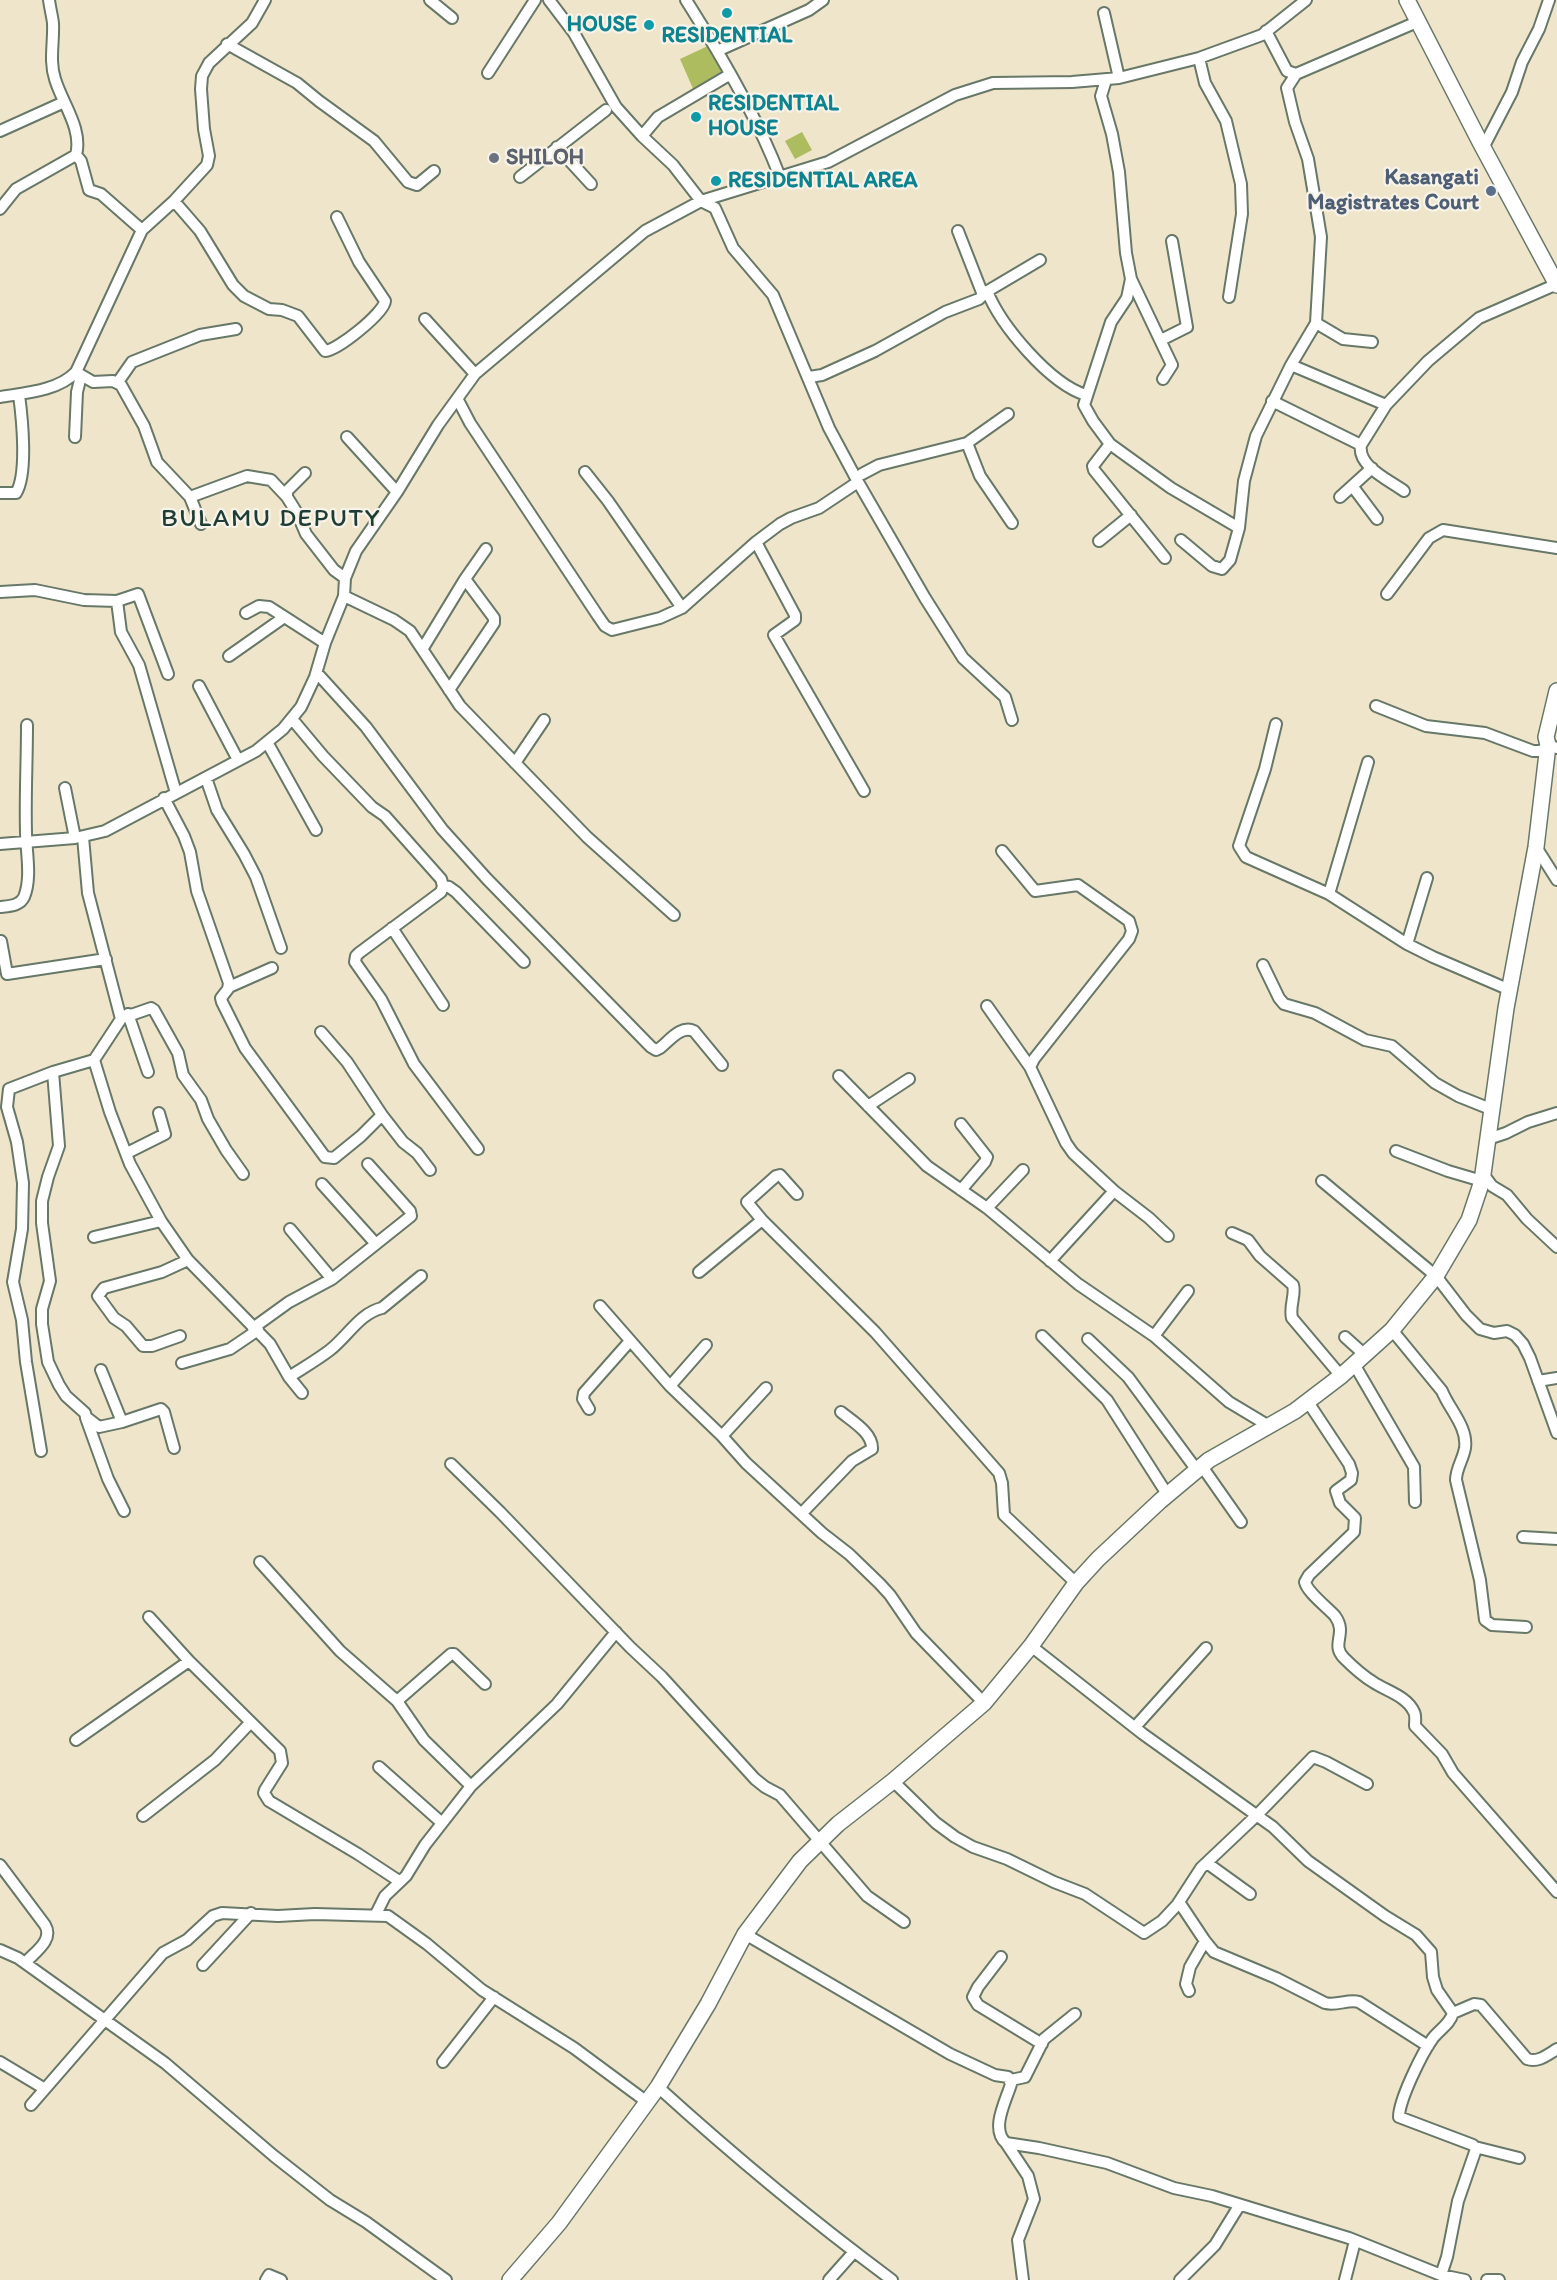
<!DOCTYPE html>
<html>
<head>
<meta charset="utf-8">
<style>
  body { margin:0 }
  canvas { display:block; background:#efe5ca }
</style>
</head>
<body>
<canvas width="1557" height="2280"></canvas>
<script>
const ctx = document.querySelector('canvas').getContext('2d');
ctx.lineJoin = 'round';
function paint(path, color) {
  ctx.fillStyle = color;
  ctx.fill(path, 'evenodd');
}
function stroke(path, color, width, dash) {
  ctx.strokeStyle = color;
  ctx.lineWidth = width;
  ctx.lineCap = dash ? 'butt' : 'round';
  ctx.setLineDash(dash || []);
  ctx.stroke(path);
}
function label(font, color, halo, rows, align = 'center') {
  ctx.font = font + ' Itim,sans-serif';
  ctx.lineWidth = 4.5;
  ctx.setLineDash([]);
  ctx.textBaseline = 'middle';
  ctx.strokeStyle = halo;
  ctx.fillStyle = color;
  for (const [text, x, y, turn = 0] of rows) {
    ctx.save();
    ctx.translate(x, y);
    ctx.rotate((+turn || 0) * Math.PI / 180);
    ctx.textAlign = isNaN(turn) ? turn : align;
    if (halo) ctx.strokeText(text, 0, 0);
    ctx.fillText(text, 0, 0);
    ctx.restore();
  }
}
const green = new Path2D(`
  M710,45l14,30 -30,16 -14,-32z
  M802,132l10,18 -17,9 -10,-18z`);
const street = new Path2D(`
  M430,0l22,18
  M549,0l25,33 42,74 26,29 31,29 28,36 14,7 18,40 40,47 56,133 29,54 67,116 38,60 42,39 7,23
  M686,0c35,55 71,116 94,177
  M1104,13l15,65
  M1266,31l21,40 9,3
  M227,44l70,39 22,18 55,40 34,41 9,3 17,-14
  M717,51l92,-41 14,-10
  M1199,58l6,25 21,38 15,63 1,30 -13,83
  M488,73l47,-73
  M1106,80l-5,16 11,38 7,38 7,81 5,26 -4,19 -16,24 -27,83 9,16 17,23 61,44 68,40
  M0,131l62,-28 1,-3
  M642,136l16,-19 71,-42
  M557,147l34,37
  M1483,148l29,-56 10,-30 17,-33 10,-29
  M76,155l5,6 8,29 12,4 41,36
  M520,177l86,-67
  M174,201l26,30 33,54 11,11 25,13 13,1 16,6 27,35c13,-1 59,-38 60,-50l-26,-39 -22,-45
  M0,209l16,-20 60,-34c7,-26 -14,-52 -21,-76 -6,-18 -1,-37 -2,-56 -1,-8 -3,-15 -4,-23
  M958,231l25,64
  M1131,279l41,86 -9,14
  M987,291c14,35 63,93 99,104l1,-2
  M425,319l50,55
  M1316,323l27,16 29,3
  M1161,340l26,-13 -15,-86
  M1291,365l95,40 42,-44 51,-43 78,-34
  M76,372l17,10 20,-1 8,4 23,41 13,36 33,35 11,27
  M809,377l13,-2 53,-24 70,-39 34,-13 7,-7 54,-32
  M118,382l14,-20 68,-27 36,-6
  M0,397c25,-4 58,-6 76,-25l66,-142 32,-29 33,-36 2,-9 -5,-27 -3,-40 1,-13 7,-13 43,-40 13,-23
  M458,400l12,23 128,193 7,10 7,4 48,-12 22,-10 74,-66 24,-18 11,-6 28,-10 39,-26
  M1272,401l89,44 25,-40
  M75,437l2,-45 4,-16
  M347,437l50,55
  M967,443l13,33 32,47
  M1110,444l-17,22 1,4 71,88
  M1361,445c-4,21 28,35 43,46
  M585,472l23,29 74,107
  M305,473l-18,18v6l10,16 9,21 28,36 11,8
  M862,474l17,-9 88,-22 41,-29
  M1353,487l24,32
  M0,493h16c12,-19 6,-76 3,-98
  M190,497l57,-21 24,4 16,17
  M1340,497l32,-29
  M1181,540l31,26 10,3 8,-9 9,-32 5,-47 12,-45 35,-71 25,-42 5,-86 -13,-78 -13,-37 -8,-34 9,-14 121,-52
  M1099,541l32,-26
  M756,542l39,73v5l-21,15 90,156
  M0,592l35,-2 49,10 33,1 21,-7 30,80
  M1387,594l42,-56 14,-8 114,18
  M344,596l50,24 16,11 50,75 127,131 87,78
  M117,601l4,31 18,33 37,128
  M246,613l13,-7 10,1 56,36
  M423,648l42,-69
  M229,656l54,-38
  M317,673l49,54 76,102 45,50 164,168 5,3 4,-2c10,-8 21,-23 34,-17l28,34
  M199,686l39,74
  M449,690l45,-67v-5l-29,-39 21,-30
  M1376,706l50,20 59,7 48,18h8l7,-6 9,3
  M292,719l31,37 49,51 13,9 56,63 2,7
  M1276,724l-11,45 -26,77 7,11 83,37 78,50 26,13 77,33
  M267,742l49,88
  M515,763l29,-43
  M206,778l11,32 27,44 12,23 25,71
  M65,788l10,50
  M164,798l20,38 6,16 7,39 32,92 -1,6 -7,9 1,4 23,46 80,109 9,1 27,-22 21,-21 21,27 14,11 13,17
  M83,837l5,56 33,126
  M0,844l75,-6 30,-7 151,-80 27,-22 18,-22 14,-30 10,-34 19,-47 1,-18 11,-27 41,-59 41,-67 37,-51 170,-143 56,-30 127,-39 127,-67 38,-12 79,-1 47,-4 80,-20 63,-23 44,-35
  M1536,847l21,33
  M1002,851l33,40 43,-6 51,36 3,10 -3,8 -95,120 -4,8 36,76 7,10 41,38 -64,70
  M443,886l-2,6 -82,61 -3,3 -1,6 26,37 33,65 64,85
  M443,886l6,1 7,5 68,70
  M1329,894l39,-132
  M0,907c9,-1 20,-1 24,-10 8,-19 2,-45 2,-65 -1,-35 1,-71 1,-107
  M392,928l51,77
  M1,941l6,33 99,-15
  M1407,944l20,-66
  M1263,965l16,33 5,6 31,9 50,27 27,6 43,37 23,13 35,14
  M229,987l43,-19
  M987,1006l43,61
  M128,1014l20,58
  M321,1032l26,30 35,53
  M53,1072l6,74 -11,31 -6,24v22l8,58 -8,28v15l6,38 11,23 7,11 19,17 1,4 13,10 23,-5 39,-13 3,3 10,36
  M839,1076l88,90 60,42 91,76 76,52 75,66 40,24
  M868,1106l41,-27
  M1488,1139l18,-6 22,-11 29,-9
  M1396,1151l52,20 34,10
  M127,1153l38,-19 -6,-21
  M243,1174l-17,-24 -18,-31 -7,-19 -18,-25 -5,-22 -24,-43 -3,-2 -20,7 -3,-1 -7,5 -27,41 16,52 20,52 31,57 27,39 82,84 19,33 13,16
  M1483,1174l9,12 15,9 20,24 30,28
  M1322,1181l114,95 30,39 14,14 14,4 13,-2 8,4 8,9 7,14 27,75
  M322,1184l54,60
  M961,1190l24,-28 2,-5 -26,-33
  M1114,1191l35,27 19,18
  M987,1208l36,-38
  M762,1220l-15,-18 29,-26 4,-1 17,19
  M1232,1233l16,7 12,16 33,29c3,10 -4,21 -1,33l49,58
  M94,1237l67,-16
  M699,1272l63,-52 113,112 124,141 3,10 2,32 72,68
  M332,1279l79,-63 -1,-5 -42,-47
  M600,1306l70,80 52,50 24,27 76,70 27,21 31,30 10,11 26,38 68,70
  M253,1328l36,-26 43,-23 -42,-50
  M1392,1330l50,61c7,18 26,36 23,57 -2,12 -9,20 -9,32l24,100 5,40 7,5 34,2
  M180,1336l-28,10h-9l-17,-20 -12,-8 -16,-22 6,-8 58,-16 26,-12
  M1042,1336l65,64 60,94
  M1154,1336l34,-45
  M1345,1337l20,18
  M1088,1339l40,38 68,92
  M182,1363l48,-14 28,-19
  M1354,1364l60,103 1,35
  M101,1370l21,52
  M289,1377c14,-9 28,-17 41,-27 17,-13 30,-37 52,-42l39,-32
  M1538,1381l19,-3
  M670,1386l36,-41
  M1308,1402l41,62 3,9 -1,7 -15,11 4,12 15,15 -1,14 -45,43 -4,7c2,10 22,25 30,34 13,18 -5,28 9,42 9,9 19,18 29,24 13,9 34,14 41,30 2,3 1,10 1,14l27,28 11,19 104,119
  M589,1409l-6,-10 1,-6 46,-52
  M86,1418l22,61 16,32
  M722,1436l44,-48
  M41,1451l-15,-89 -4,-42 -9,-38 9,-53 1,-46 -6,-41 -10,-35 2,-18 44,-17 41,-12
  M451,1464l49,48 130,135 32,30 93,102 10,8 15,8 87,101 37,26
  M1201,1465l40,57
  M802,1513l50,-52 20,-12c1,-16 -20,-28 -31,-37
  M1523,1537l34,2
  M260,1562l80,89 57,50 27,39 47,46
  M149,1617l40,44
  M1031,1646l112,88 130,93 35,34 77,55 31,19 15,17 2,25 4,13 16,23c-3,11 -13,16 -20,25 -11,15 -34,62 -34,79l74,28 3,4 -18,52 -11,56 -6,18
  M397,1701l54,-47h3l31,30
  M1135,1727l71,-79
  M76,1740l113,-79 91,90 2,12 -17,27 -1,3 5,8 89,53 41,27
  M379,1767l63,56
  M893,1781l43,42 19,14 18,10 34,12 47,23 31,12 59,39 18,-12 15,-16 24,-37 56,-53 56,-58 13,5 41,22
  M143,1816l72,-56 35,-37
  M1207,1863l43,31
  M0,1865l45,60c9,15 -10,27 -20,38
  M1179,1902l26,39 9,11 62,26 49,25c12,3 23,-4 34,-1l69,44
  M376,1914l9,-18 21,-20 19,-31 46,-59 86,-82 59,-72
  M745,1934l205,120 45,21 13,2 3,7c-5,17 -21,45 -5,59l33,5 68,15 67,25 38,8 137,42 92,37 24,5
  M0,1950l18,8 147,105 109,93 56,44 36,22 80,58
  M1001,1957l-23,30 -5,10 5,8 64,39
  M203,1965l48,-52
  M1189,1991l-3,-7 4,-17 15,-26
  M1453,2013l21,-9 7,1 46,54c11,4 20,-4 30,-10
  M0,2062l45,27
  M443,2062l51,-65
  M1011,2080l14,-3 19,-38 31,-25
  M658,2087c75,68 153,133 234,193
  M31,2105l132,-152 24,-13 26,-24 9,-3 56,3 37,-2 73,2 39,28 55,46 92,58 73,54
  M1006,2143l22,33 6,23 -16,41 5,40
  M1475,2147l44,11
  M266,2280l3,-5 12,5
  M829,2280l24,-27
  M1180,2280l35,-35 24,-39
  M1345,2280l10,-39
  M1487,2280h12`);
const secondary = new Path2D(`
  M1407,0l73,142 77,143
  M510,2280l49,-57 99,-136 50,-83 37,-70 55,-73 38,-37 55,-43 91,-78 47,-57 45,-63 22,-24 62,-58 49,-41 86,-49 46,-35 51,-46 44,-54 33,-56 13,-39 24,-173 30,-161 12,-102 -2,-8 11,-46`);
const markers = [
  [727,13,6,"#0f9aa8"],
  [649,25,6,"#0f9aa8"],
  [696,117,6,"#0f9aa8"],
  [494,158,6,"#6b7280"],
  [716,181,6,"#0f9aa8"],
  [1491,191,6,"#5c6f8a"]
];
const cultureNames = [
  ["HOUSE",637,25,"right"],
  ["RESIDENTIAL",727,36,"center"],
  ["RESIDENTIAL",708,104],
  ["HOUSE",708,129],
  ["RESIDENTIAL AREA",728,181]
];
const worshipNames = [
  ["SHILOH",506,158]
];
const serviceNames = [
  ["Kasangati",1479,178],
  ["Magistrates Court",1479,203]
];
const quarterNames = [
  ["BULAMU DEPUTY",271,519]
];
paint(green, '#adbc5e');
stroke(street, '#687868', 14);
stroke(secondary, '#687868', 18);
stroke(street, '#fff', 10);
stroke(secondary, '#fff', 15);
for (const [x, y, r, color] of markers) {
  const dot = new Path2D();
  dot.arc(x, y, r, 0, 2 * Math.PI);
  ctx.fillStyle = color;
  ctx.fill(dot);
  stroke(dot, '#f7f3e8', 2);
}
label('bold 22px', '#0d838f', '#f7f3e8', cultureNames, 'left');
label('bold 22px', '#5b616d', '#f7f3e8', worshipNames, 'left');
label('bold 22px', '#4e5e75', '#f7f3e8', serviceNames, 'right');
ctx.letterSpacing = '1.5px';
label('26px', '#1f3d34', '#f7f3e8', quarterNames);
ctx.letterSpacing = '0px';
</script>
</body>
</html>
